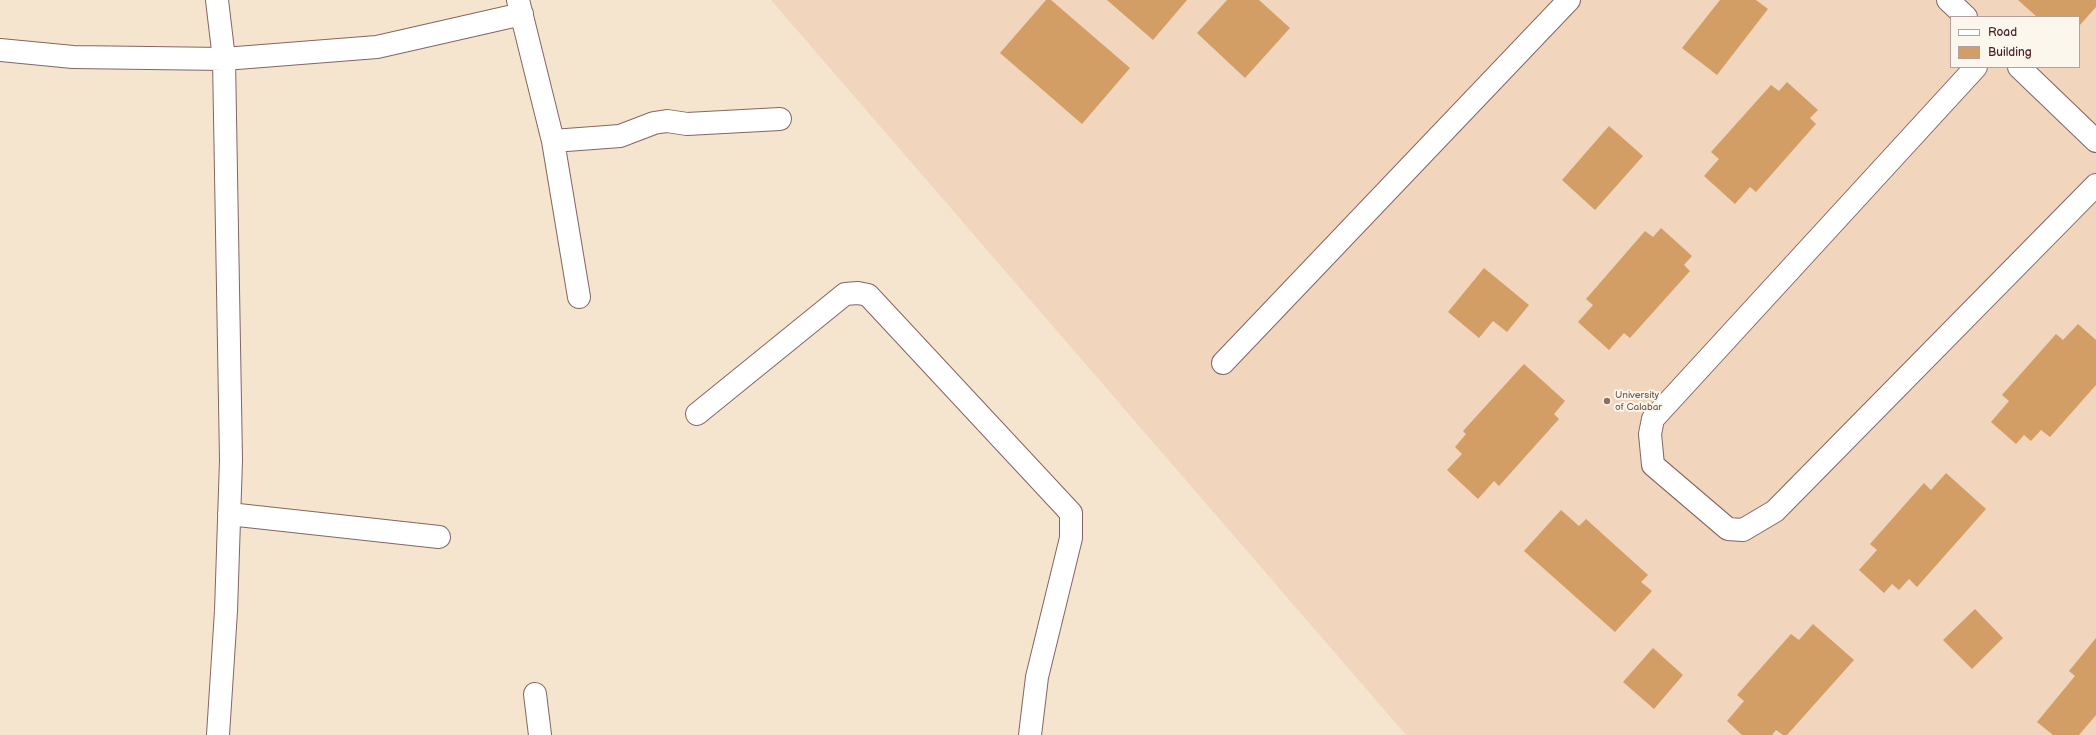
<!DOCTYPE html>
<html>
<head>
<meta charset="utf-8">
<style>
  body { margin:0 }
  #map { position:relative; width:2096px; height:735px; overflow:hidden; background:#f5e5ce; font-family:"Balsamiq Sans",sans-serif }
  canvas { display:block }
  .legend { position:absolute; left:1950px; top:16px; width:130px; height:52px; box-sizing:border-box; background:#fbf7ec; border:1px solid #b4a19f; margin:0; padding:5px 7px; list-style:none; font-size:12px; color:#4a1f2b }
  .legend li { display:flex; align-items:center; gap:8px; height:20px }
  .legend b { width:20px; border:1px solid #b4a19f }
</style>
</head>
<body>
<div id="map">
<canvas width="2096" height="735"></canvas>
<ul class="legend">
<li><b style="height:5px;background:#fff"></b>Road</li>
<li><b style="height:11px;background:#d39e65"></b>Building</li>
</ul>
</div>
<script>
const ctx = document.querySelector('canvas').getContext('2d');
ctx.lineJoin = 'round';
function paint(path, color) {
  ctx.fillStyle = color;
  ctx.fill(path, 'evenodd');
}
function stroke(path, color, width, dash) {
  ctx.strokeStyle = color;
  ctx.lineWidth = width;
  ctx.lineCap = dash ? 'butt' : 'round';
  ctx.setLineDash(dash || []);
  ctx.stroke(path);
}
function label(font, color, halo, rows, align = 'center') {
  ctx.font = font + ' "Balsamiq Sans",sans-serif';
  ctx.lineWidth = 4;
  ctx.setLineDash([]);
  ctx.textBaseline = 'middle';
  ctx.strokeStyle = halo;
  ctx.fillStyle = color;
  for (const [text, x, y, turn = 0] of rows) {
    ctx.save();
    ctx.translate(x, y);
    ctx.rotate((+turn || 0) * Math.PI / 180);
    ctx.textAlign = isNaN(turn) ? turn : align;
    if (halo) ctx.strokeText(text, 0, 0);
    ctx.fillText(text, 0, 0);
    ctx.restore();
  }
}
const built = new Path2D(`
  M771,0h1325v735h-690zM1951,17h128v50h-128z`);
const building = new Path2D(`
  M1046,0h5l79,68 -48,56 -82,-71z
  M1107,0h80l-34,40z
  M1227,0h32l31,28 -45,50 -48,-45z
  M1720,0h36l12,9 -51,66 -35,-27z
  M2018,0h78v7l-17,19v-9h-42z
  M1787,82l31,28 -8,8 6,6 -60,68 -6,-5 -15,17 -31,-28 15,-17 -8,-7 60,-67 8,6z
  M1609,126l34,30 -48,54 -33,-30z
  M1661,228l31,28 -8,9 6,6 -60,67 -6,-5 -15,17 -31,-28 15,-17 -7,-6 59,-68 8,6z
  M1484,268l45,37 -22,27 -14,-11 -14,17 -31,-26z
  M2078,324l18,16v45l-46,52 -9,-7 -10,11 -7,-6 -8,9 -25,-22 18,-21 -7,-6 54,-61 7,6z
  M1524,364l41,37 -11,13 5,5 -60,67 -5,-5 -16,18 -31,-29 15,-16 -7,-7 11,-13 -3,-3z
  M1946,473l40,36 -69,78 -8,-8 -10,11 -7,-6 -8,9 -25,-23 18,-20 -7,-6 54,-61 7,7z
  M1561,510l18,16 7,-7 62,56 -7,7 11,9 -37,41 -91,-81z
  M1975,609l28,29 -31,31 -29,-29z
  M1813,624l41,36 -67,75h-4l-7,-5 -4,5h-30l-15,-14 17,-20 -7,-6 54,-61 8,6z
  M2096,638v77l-17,20h-26l-16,-13 38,-46 -6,-5z
  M1653,648l30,27 -29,34 -31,-27z`);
const minor = new Path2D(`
  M217,0l7,59 7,401 -5,151 -8,124
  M518,0l35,141 26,156
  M1948,0l18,17
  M0,50l73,7 151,2 153,-12 145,-33
  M1976,67l-323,352 -3,15 3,31 75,64 15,1 32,-19 321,-326
  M2019,67l77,74
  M553,141l67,-5 34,-13 13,-2 20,3 93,-5
  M1223,363l346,-363
  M697,414l148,-120 13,-1 10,2 203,218v25l-34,139 -7,58
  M229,514l210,23
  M535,694l5,41`);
const markers = [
  [1607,401,4,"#8d6e63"]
];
const educationNames = [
  ["University",1615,395],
  ["of Calabar",1615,407]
];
paint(built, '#f1d5bd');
paint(building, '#d39e65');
stroke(minor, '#866464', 24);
stroke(minor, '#fff', 22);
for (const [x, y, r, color] of markers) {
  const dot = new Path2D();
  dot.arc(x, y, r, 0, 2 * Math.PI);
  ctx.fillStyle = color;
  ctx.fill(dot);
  stroke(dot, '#fbf7ec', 1.5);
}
label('10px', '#785e54', '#fbf7ec', educationNames, 'left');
</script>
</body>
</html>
